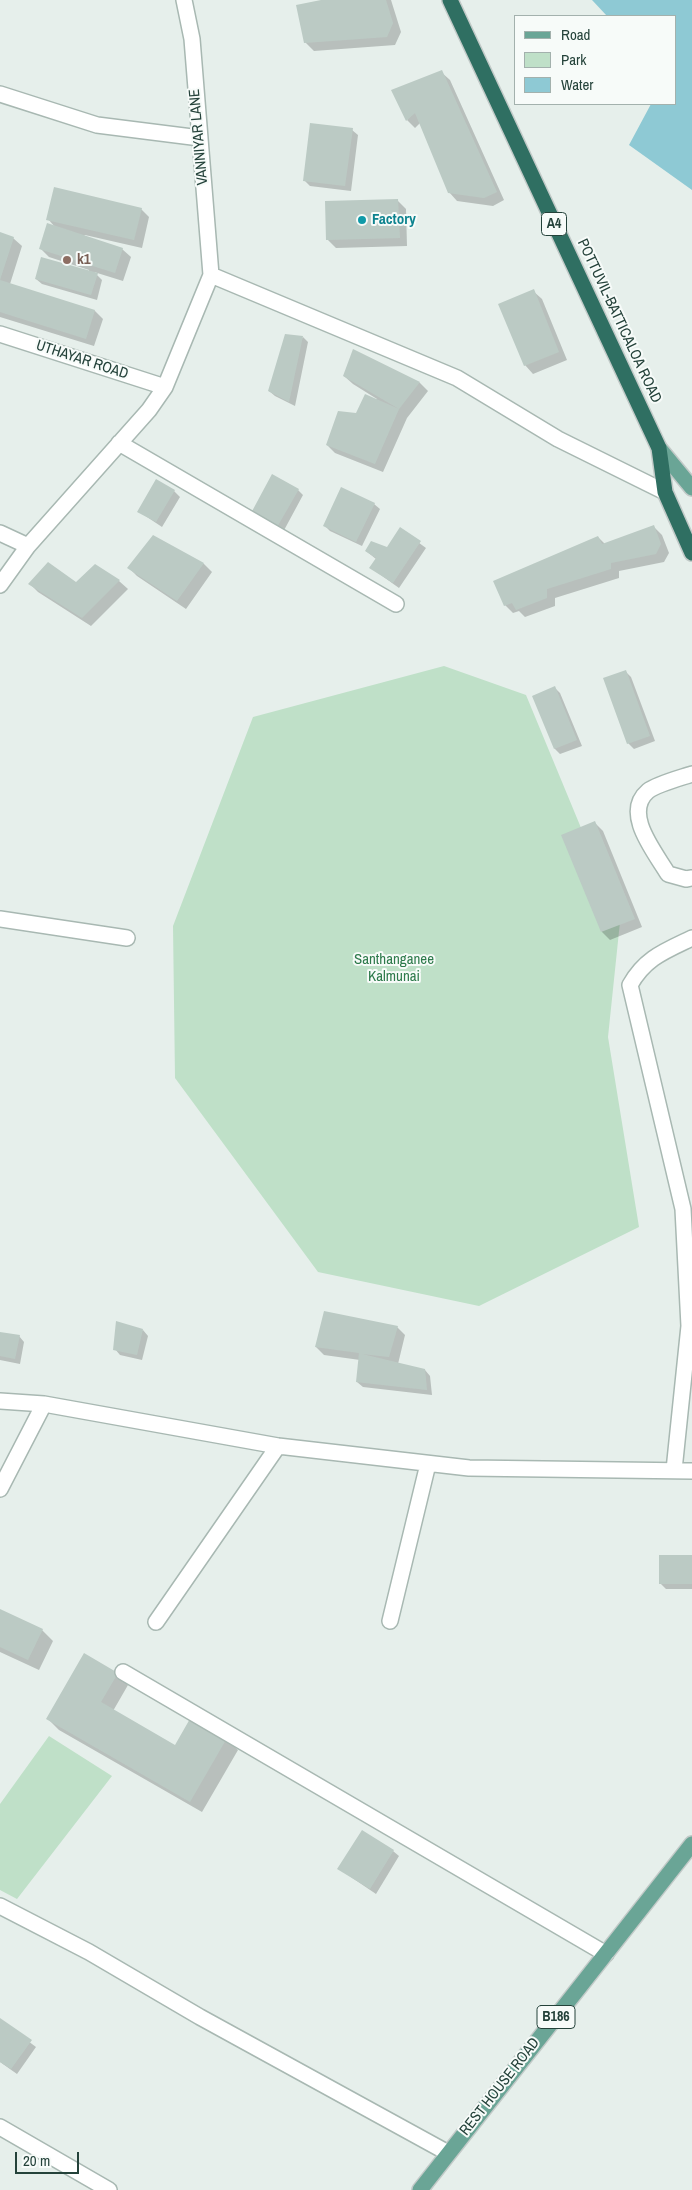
<!DOCTYPE html>
<html>
<head>
<meta charset="utf-8">
<style>
  body { margin:0 }
  #map { position:relative; width:692px; height:2190px; overflow:hidden; background:#e6efeb; font-family:"Archivo Narrow",sans-serif }
  canvas { display:block }
  .legend { position:absolute; left:514px; top:15px; width:162px; height:90px; box-sizing:border-box; background:#f7fbf9; border:1px solid #a3b1ad; margin:0; padding:6px 9px; list-style:none; font-size:15px; color:#24423a }
  .legend li { display:flex; align-items:center; gap:10px; height:25px }
  .legend b { width:25px; border:1px solid #a3b1ad }
  .scale { position:absolute; left:15px; top:2152px; width:64px; height:22px; box-sizing:border-box; border:2px solid #24423a; border-top:0; padding-left:6px; font-size:15px; line-height:18px; white-space:nowrap; color:#24423a; -webkit-text-stroke:4px #f7fbf9; paint-order:stroke }
</style>
</head>
<body>
<div id="map">
<canvas width="692" height="2190"></canvas>
<ul class="legend">
<li><b style="height:6px;background:#6aa596"></b>Road</li>
<li><b style="height:14px;background:#bfe0c8"></b>Park</li>
<li><b style="height:14px;background:#8ec9d4"></b>Water</li>
</ul>
<div class="scale">20 m</div>
</div>
<script>
const ctx = document.querySelector('canvas').getContext('2d');
ctx.lineJoin = 'round';
function paint(path, color) {
  ctx.fillStyle = color;
  ctx.fill(path, 'evenodd');
}
function stroke(path, color, width, dash) {
  ctx.strokeStyle = color;
  ctx.lineWidth = width;
  ctx.lineCap = dash ? 'butt' : 'round';
  ctx.setLineDash(dash || []);
  ctx.stroke(path);
}
function label(font, color, halo, rows, align = 'center') {
  ctx.font = font + ' "Archivo Narrow",sans-serif';
  ctx.lineWidth = 4;
  ctx.setLineDash([]);
  ctx.textBaseline = 'middle';
  ctx.strokeStyle = halo;
  ctx.fillStyle = color;
  for (const [text, x, y, turn = 0] of rows) {
    ctx.save();
    ctx.translate(x, y);
    ctx.rotate((+turn || 0) * Math.PI / 180);
    ctx.textAlign = isNaN(turn) ? turn : align;
    if (halo) ctx.strokeText(text, 0, 0);
    ctx.fillText(text, 0, 0);
    ctx.restore();
  }
}
const green = new Path2D(`
  M444,666l82,29 94,227 -12,115 31,190 -160,79 -161,-34 -143,-194 -2,-152 80,-209z
  M49,1736l63,40 -95,123 -17,-9v-86z`);
const water = new Path2D(`
  M592,0h100v190l-63,-45 22,-41h25v-88h-69z`);
const shadow = new Path2D(`
  M328,0h63l10,32 -6,13 -81,6 -9,-9z
  M441,72l9,8 54,120 -11,6 -36,-5 -8,-9 -29,-69 -5,5 -8,-8z
  M352,130l6,5 -7,56 -41,-5 -6,-6z
  M398,201l8,8 1,37 -71,2 -9,-9z
  M141,209l8,8 -7,31 -57,-13 -1,1 38,13 9,8 -8,24 -29,-9 8,8 -5,20 -55,-16 -6,-5 53,-7v-2l-40,-13 -9,-9 15,-21 -7,-8z
  M0,234l13,4 9,8 -12,38 85,27 8,8 -9,27 -94,-29z
  M533,291l9,8 25,61 -34,14 -8,-9z
  M303,337l5,5 -13,64 -20,-10 -6,-5z
  M354,351l66,32 8,8 -21,27 -24,54 -48,-19 -8,-8 30,-31 20,-15 -24,-15 -9,-8z
  M298,490l5,5 -21,39 -25,-14z
  M174,491l6,6 -18,30 -24,-16z
  M374,504l6,5 -18,37 -32,-15 -5,-5z
  M653,526l9,9 7,18 -5,9 -45,9v7l-64,20v8l-30,11 -6,-6 -6,2 -8,-8 93,-68 7,7z
  M400,529l26,19 -27,40 -28,-20 5,-9 -10,-8 21,-3z
  M153,537l51,27 8,8 -26,37 -49,-33 -8,-8z
  M119,581l9,8 -37,37 -53,-34 -8,-8z
  M625,671l6,6 24,64 -21,8 -6,-6z
  M555,688l5,5 22,53 -22,8 -5,-5 -22,-53z
  M595,823l8,8 39,96 -32,13 -8,-8z
  M397,1327l8,8 -7,29 27,6 5,6 2,19 -69,-8 -6,-5 3,-22 -36,-5 -8,-8z
  M143,1330l5,6 -6,24 -22,-5 -5,-6z
  M0,1334l19,2 5,6 -4,22 -20,-4z
  M692,1556v33h-26l-6,-6z
  M0,1610l42,20 11,11 -14,29 -39,-18z
  M117,1674l11,11 -15,26 63,36 51,-8 11,11 -36,62 -143,-82 -11,-11z
  M393,1851l6,5 -23,38 -37,-25z
  M0,2020l36,27 -19,27 -17,-12z`);
const building = new Path2D(`
  M321,0h65l7,23 -6,14 -83,6 -8,-38z
  M442,70l55,122 -13,6 -36,-5 -33,-80 -9,8 -15,-31z
  M310,123l43,5 -8,58 -42,-5z
  M54,187l88,21 -8,32 -88,-20z
  M398,199l2,39 -74,2 -1,-39z
  M47,223l76,25 -8,25 -76,-24z
  M0,232l14,5 -14,43z
  M41,257l57,16 -7,22 -56,-16z
  M0,280l95,30 -9,29 -86,-27z
  M534,289l25,63 -35,14 -26,-62z
  M285,334l18,2 -14,66 -21,-11z
  M353,349l67,33 -21,27 -56,-33z
  M365,394l34,15 -24,55 -49,-19 12,-34 18,2z
  M272,474l27,15 -23,40 -26,-14z
  M156,479l19,11 -19,32 -19,-10z
  M341,487l34,16 -19,39 -33,-16z
  M654,525l7,19 -5,10 -45,9v6l-64,20v9l-31,12 -4,-7 -8,3 -11,-25 105,-45 4,8z
  M400,527l21,14 -28,42 -24,-15 7,-10 -11,-7 6,-10 16,6z
  M153,535l51,28 -27,38 -50,-33z
  M48,562l28,20 19,-18 25,16 -38,38 -54,-34z
  M626,670l24,66 -23,8 -24,-66z
  M555,686l22,54 -23,9 -22,-53z
  M595,821l40,98 -34,13 -40,-97z
  M324,1311l74,15 -9,31 -27,-3 63,15 2,21 -71,-8 3,-29 -44,-6z
  M116,1321l27,8 -6,26 -24,-5z
  M0,1332l20,3 -5,24 -15,-3z
  M659,1555h33v29h-33z
  M0,1609l43,20 -15,31 -28,-13z
  M84,1653l34,20 -17,29 74,43 16,-28 36,21 -37,64 -144,-83z
  M362,1830l32,20 -24,39 -33,-20z
  M0,2018l32,22 -21,29 -11,-7z`);
const minor = new Path2D(`
  M184,0l8,39 19,236
  M0,94l97,31 103,13
  M0,334l165,53
  M119,443l277,161
  M0,533l28,13
  M0,585l28,-39 121,-136 16,-23 46,-112 246,103 101,61 107,53
  M692,774c-12,4 -35,10 -44,17 -26,22 7,61 20,83l18,5 6,-1
  M0,919l127,19
  M0,1401l44,3 234,42 191,22 223,3
  M674,1470l15,-144 -6,-117 -53,-224c15,-27 35,-34 62,-47
  M0,1489l44,-85
  M390,1621l38,-157
  M156,1622l122,-176
  M123,1672l483,282
  M0,1906l89,46 111,65 248,136
  M0,2127l109,63`);
const major = new Path2D(`
  M659,448l33,40
  M420,2190l272,-346`);
const highway = new Path2D(`
  M450,0l209,448 6,44 27,61`);
const markers = [
  [362,220,5,"#0f9aa8"],
  [67,260,5,"#8d6e63"]
];
const shields = [
  [554,224,25],
  [556,2017,38]
];
const shieldNames = [
  ["A4",554,224],
  ["B186",556,2017]
];
const streetNames = [
  ["VANNIYAR LANE",199,137,-95],
  ["POTTUVIL-BATTICALOA ROAD",619,321,65],
  ["UTHAYAR ROAD",82,360,18],
  ["REST HOUSE ROAD",500,2087,-52]
];
const cultureNames = [
  ["Factory",372,220]
];
const educationNames = [
  ["k1",77,260]
];
const parkNames = [
  ["Santhanganee",394,960],
  ["Kalmunai",394,977]
];
paint(green, '#bfe0c8');
paint(water, '#8ec9d4');
paint(shadow, '#0003');
paint(building, '#bbcac4');
stroke(minor, '#a8b8b2', 18);
stroke(major, '#c2cac8', 18);
stroke(highway, '#c2cac8', 18);
stroke(minor, '#fff', 15);
stroke(major, '#6aa596', 15);
stroke(highway, '#2f6f62', 15);
for (const [x, y, r, color] of markers) {
  const dot = new Path2D();
  dot.arc(x, y, r, 0, 2 * Math.PI);
  ctx.fillStyle = color;
  ctx.fill(dot);
  stroke(dot, '#f7fbf9', 2);
}
for (const [x, y, w] of shields) {
  const box = new Path2D();
  box.roundRect(x - w / 2, y - 11.5, w, 23, 4);
  ctx.fillStyle = '#f7fbf9';
  ctx.fill(box);
  stroke(box, '#24423a', 1);
}
label('bold 14px', '#24423a', null, shieldNames);
label('15px', '#24423a', '#f7fbf9', streetNames);
label('bold 15px', '#0d838f', '#f7fbf9', cultureNames, 'left');
label('bold 15px', '#785e54', '#f7fbf9', educationNames, 'left');
label('15px', '#2d7a4b', '#f7fbf9', parkNames);
</script>
</body>
</html>
